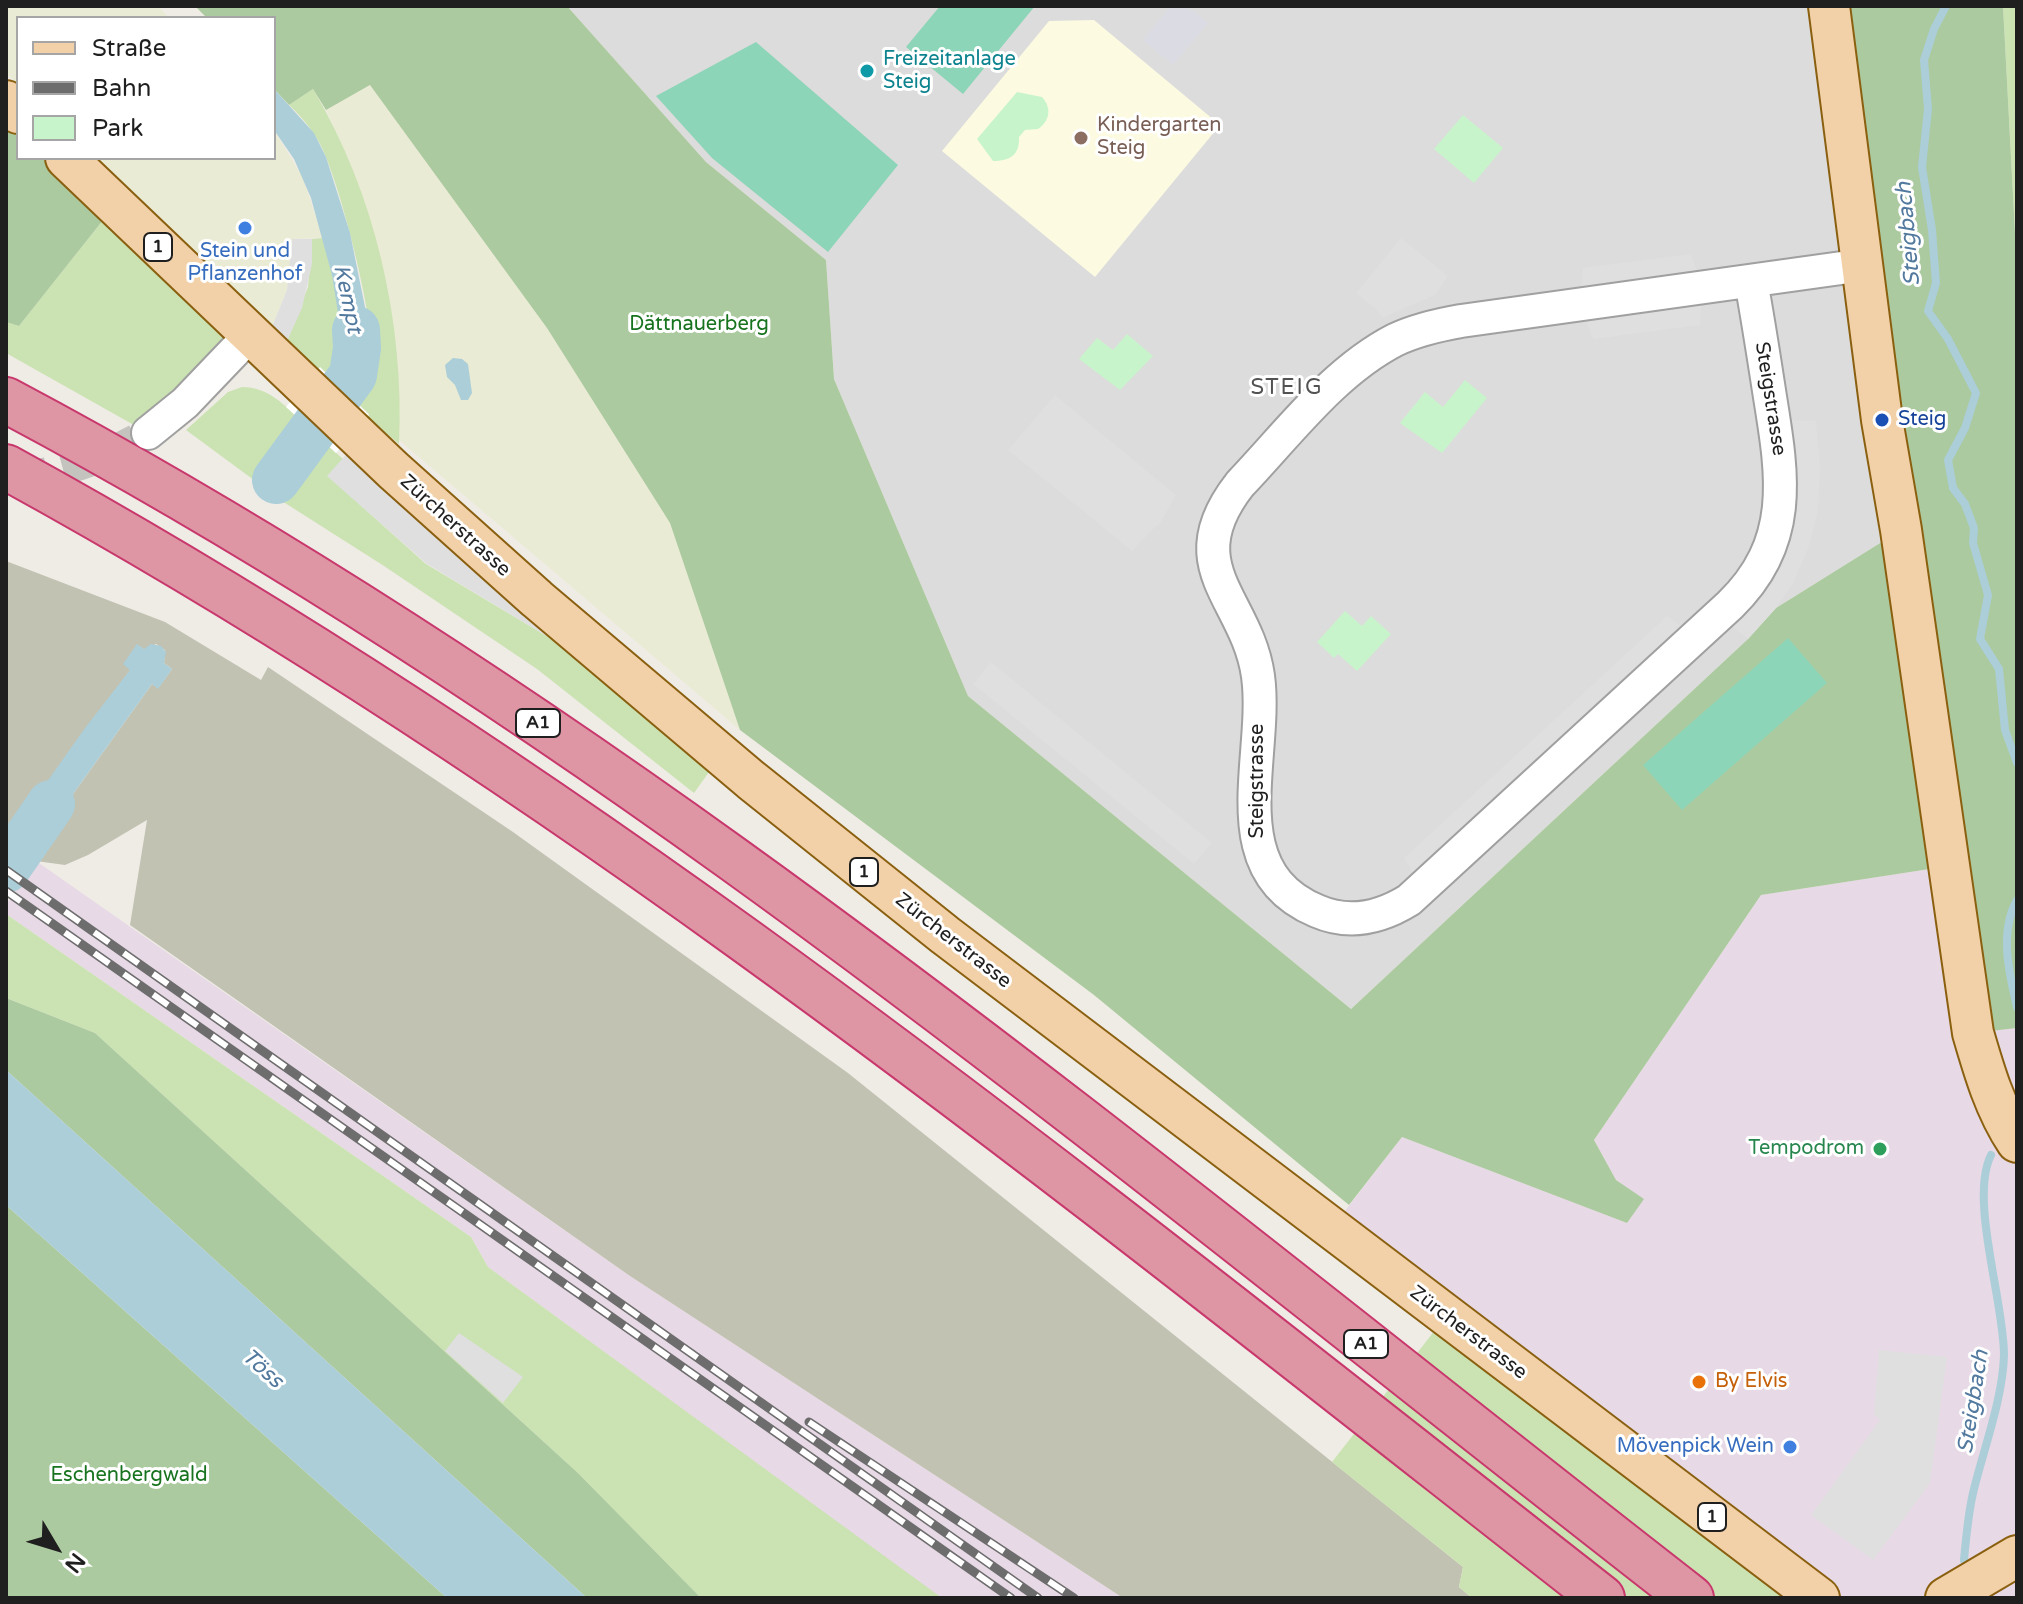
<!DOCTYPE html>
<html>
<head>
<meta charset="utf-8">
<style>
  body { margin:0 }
  #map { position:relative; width:2023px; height:1604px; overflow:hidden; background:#efece6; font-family:"Varela Round",sans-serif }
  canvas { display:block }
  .frame { position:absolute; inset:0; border:8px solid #1f1f1f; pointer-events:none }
  .legend { position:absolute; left:16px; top:16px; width:260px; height:144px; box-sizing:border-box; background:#fff; border:2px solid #a5a5a5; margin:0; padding:10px 14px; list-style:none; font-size:24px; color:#1f1f1f }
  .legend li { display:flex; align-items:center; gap:16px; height:40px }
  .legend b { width:40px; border:2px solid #a5a5a5 }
  .north { position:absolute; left:16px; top:1508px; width:80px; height:80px; -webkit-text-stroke:6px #fff; paint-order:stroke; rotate:128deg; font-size:22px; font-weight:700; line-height:32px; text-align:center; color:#1f1f1f }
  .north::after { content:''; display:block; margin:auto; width:28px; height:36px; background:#1f1f1f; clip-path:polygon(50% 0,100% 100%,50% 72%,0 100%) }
</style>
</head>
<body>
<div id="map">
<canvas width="2023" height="1604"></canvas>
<div class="frame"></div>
<ul class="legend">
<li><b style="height:10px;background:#f2d1a8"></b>Straße</li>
<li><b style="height:10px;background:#6d6d6d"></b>Bahn</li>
<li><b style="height:22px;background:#c8f4cb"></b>Park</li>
</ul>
<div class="north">N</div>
</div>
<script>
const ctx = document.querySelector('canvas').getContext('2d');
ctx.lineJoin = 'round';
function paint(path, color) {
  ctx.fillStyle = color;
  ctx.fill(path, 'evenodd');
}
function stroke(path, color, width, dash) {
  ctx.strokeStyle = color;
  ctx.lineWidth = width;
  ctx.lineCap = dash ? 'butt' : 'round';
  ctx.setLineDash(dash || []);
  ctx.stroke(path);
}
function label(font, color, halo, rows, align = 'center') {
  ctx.font = font + ' "Varela Round",sans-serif';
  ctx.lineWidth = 6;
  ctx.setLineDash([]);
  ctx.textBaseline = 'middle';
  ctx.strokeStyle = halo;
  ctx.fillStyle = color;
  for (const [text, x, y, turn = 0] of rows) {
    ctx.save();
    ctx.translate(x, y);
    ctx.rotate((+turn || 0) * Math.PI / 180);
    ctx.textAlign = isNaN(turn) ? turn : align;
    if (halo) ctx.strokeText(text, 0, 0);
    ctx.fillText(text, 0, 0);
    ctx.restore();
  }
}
const residential = new Path2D(`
  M567,6h1262l72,524 -125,78 -28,31 -397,370 -383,-313 -134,-317 -8,-119 -120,-98z`);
const industrial = new Path2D(`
  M36,861l594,415 493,322h-181l-32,-22 -422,-309 -17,-30 -465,-323v-9z
  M1949,866l24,167 44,-5v570h-198l-488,-369 71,-92 225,86 16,-24 -27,-19 -22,-40 167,-245z`);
const education = new Path2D(`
  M1094,20l126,105 -125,152 -153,-126 107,-130z`);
const construction = new Path2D(`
  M6,561l159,61 96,58 7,-13 245,165 335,241 615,494 -4,20 13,11h-349l-493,-322 -500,-351 17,-105 -59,35 -23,10 -29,-4 -7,10 -5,-4 44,-66 84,-117 6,4 14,-19 -8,-6 1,-13 -9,-6 -11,6 -8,-5 -6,24 -125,171z`);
const farmland = new Path2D(`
  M6,6h152l11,12h-151v66l-12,-11z
  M370,85l177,243 123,195 70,207 -341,-290 -2,-89 -10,-68 -38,-123 -23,-50z
  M274,130l29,48 20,60 -31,1 -5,51 -15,37 -175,-169h177z`);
const grass = new Path2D(`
  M2003,6h14v264z
  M313,89c62,104 92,234 86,355l-32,-27 2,-3 -15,-14c7,-10 14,-20 17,-33 7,-38 -32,-188 -51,-223 -8,-15 -19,-28 -31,-39z
  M115,205l135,130 -102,98 -142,-80v-31l13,4z
  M323,238c8,36 34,113 12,144l-15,-14 -3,2 -30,-29 21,-54 4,-48z
  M242,387c26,0 41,17 60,34l-31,46 21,9 29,-37 22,20 -15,17 98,88 124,74 159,134 -15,21 -157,-124 -153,-103 -99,-63 -99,-73 42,-38z
  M6,914l465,323 17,30 454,331h-241l-123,-125 -483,-440 -89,-35z
  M1446,1316l373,282h-347l-13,-11 4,-20 -131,-105z`);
const forest = new Path2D(`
  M195,6h372l139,156 120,98 8,119 134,317 383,313 397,-370 28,-31 125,-78 -72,-524h174l14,264v758l-44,5 -24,-167 -188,29 -167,245 22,40 28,19 -17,24 -225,-86 -53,68 -255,-210 -354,-265 -70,-207 -123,-195 -177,-243 -44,25 -13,-21 -24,16 -15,-16v-71h-67z
  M6,101l12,12v45h48l49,47 -96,121 -13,-4z
  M6,998l89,35 483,440 123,125h-114l-581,-528z
  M6,1205l441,393h-441z`);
const park = new Path2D(`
  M1017,92l25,5c10,11 8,24 -4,32l-13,1 -6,7c1,18 -9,24 -26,24l-16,-22z
  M1463,115l40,33 -29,35 -40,-34z
  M1127,334l26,22 -33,34 -41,-31 18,-21 16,12z
  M1465,380l22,18 -45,55 -42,-30 25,-31 18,15z
  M1345,611l17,15 9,-10 20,18 -34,37 -19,-17 -4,4 -17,-16z`);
const pitch = new Path2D(`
  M940,6h95l-72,88 -57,-47z
  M756,42l142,123 -70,87 -116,-94 -56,-62z
  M1788,638l39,45 -145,127 -39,-45z`);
const parking = new Path2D(`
  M1401,238l47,38 -13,19 -53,23 -4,-7 -22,-18z
  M292,239h20v25l-10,44 -15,33 -15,-14 15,-37z
  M1691,254l12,33 -3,38 -107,14 -13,-35 3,-36z
  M1055,395l121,100 -18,32 -2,-1 -24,25 -124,-101z
  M1774,420l42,1 4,47 -2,43 -10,38 -14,33 -18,26 -28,31 -30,-23 38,-43z
  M360,439l203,183 -13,16 -123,-74 -100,-88z
  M1667,616l29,20 -273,253 -19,-31z
  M991,662l221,181 -18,21 -221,-180z
  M459,1333l64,44 -20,26 -58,-52z
  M1879,1350l68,7 -17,126 -57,77 -62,-45 69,-95 -6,-6z`);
const plaza = new Path2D(`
  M1171,6h16l21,17 -35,42 -30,-25z`);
const water = new Path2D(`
  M274,89l40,44 12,24 24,76 18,89 3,33 -6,29 -11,16 -19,-18 8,-16 1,-15 -12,-76 -21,-77 -17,-39 -20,-29z
  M453,358l9,1 6,5 4,29 -4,7h-7l-6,-15 -8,-8 -2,-12z
  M302,421l19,18 -34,41h-10l-5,-5 -1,-8z
  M137,644l7,5 7,-5 10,2 5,6 -2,11 8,6 -14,20 -6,-5 -84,117 -44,66 -18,-13v-14l79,-112 45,-58 -7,-6z
  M6,1070l581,528h-140l-432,-385 -9,-8z`);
const pier = new Path2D(`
  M320,367l49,48 -33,38 -50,-46z`);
const stream = new Path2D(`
  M1946,6l-12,23 -10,31 4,49 -6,58 10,63 4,53 -8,28 20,28 28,54 -11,35 -17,32 5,28 12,16 9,24 -1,15 15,52 -8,44 19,30 6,61 12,33
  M2017,900c-18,32 -8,73 0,107
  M1964,1560c2,-22 4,-45 9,-67 10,-42 30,-95 31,-138 0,-54 -35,-156 -13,-200`);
const river = new Path2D(`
  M276,480l77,-105 4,-27 -1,-18
  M6,869l45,-65`);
const minorTunnel = new Path2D(`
  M16,479c47,-7 91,-21 132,-46`);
const minor = new Path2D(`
  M1751,281c7,38 13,77 19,116 13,80 24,146 -40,208l-321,295c-29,18 -60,25 -92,11 -99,-41 -48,-155 -59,-235 -11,-78 -83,-109 -18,-192 47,-49 93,-112 155,-144 21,-10 43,-15 66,-19l402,-56
  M148,433l37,-30 65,-68`);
const major = new Path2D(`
  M1829,6l53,414 19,110 72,503c11,38 22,76 44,109
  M6,101l12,12
  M66,158l327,312 144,129 214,181 194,155 874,663
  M1946,1598l71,-42`);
const highway = new Path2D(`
  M6,400c611,324 1141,775 1685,1198
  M6,467c574,314 1082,729 1596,1131`);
const rail = new Path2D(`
  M6,870l1032,728
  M6,891l1005,707
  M809,1422l265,176`);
const markers = [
  [867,71,8,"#0f9aa8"],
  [1081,138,8,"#8d6e63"],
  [245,228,8,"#3f7fe0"],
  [1882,420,8,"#1a4fb4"],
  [1880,1149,8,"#2e9e5b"],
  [1699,1382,8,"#e8710a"],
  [1790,1447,8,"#3f7fe0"]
];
const shields = [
  [158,247,28],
  [538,723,44],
  [864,872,28],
  [1366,1344,44],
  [1712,1517,28]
];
const shieldNames = [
  ["1",158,247],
  ["A1",538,723],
  ["1",864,872],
  ["A1",1366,1344],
  ["1",1712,1517]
];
const cultureNames = [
  ["Freizeitanlage",883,60],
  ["Steig",883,83]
];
const educationNames = [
  ["Kindergarten",1097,126],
  ["Steig",1097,149]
];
const shopNames = [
  ["Stein und",245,252],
  ["Pflanzenhof",245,275],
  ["Mövenpick Wein",1774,1447,"right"]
];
const parkNames = [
  ["Dättnauerberg",699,325],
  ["Eschenbergwald",129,1476]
];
const streetNames = [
  ["Steigstrasse",1770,399,81],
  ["Zürcherstrasse",455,526,42],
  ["Steigstrasse",1258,781,-90],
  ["Zürcherstrasse",953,941,38],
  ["Zürcherstrasse",1468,1333,37]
];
const transitNames = [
  ["Steig",1898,420]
];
const leisureNames = [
  ["Tempodrom",1864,1149]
];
const foodNames = [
  ["By Elvis",1715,1382]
];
const waterNames = [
  ["Steigbach",1909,234,-95],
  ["Kempt",347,299,78],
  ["Töss",262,1369,42],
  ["Steigbach",1974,1402,-81]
];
const neighbourhoodNames = [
  ["STEIG",1287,388]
];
paint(residential, '#dddcdc');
paint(industrial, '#e7d9e5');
paint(education, '#fcfbe2');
paint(construction, '#c2c2b3');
paint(farmland, '#eaebd4');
paint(grass, '#cbe3b2');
paint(forest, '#acca9f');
paint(park, '#c8f4cb');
paint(pitch, '#8dd5b8');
paint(parking, '#dfdfdf');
paint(plaza, '#dbdbe4');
paint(water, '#abced8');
paint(pier, '#fff');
stroke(stream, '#abced8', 8);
stroke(river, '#abced8', 48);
stroke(minorTunnel, '#c5c3be', 32, [32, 16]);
stroke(minor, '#a0a0a0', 36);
stroke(major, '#8a6010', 44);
stroke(highway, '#c8386c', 48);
stroke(minor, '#fff', 32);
stroke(major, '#f2d1a8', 40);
stroke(highway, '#de96a5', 44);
stroke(rail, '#6d6d6d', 9);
stroke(rail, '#fff', 6, [18]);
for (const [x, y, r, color] of markers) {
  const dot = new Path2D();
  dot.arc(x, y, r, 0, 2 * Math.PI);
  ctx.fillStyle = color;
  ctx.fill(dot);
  stroke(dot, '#fff', 3);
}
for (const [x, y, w] of shields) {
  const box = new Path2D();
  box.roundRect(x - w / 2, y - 14, w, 28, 6);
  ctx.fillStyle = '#fff';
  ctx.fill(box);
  stroke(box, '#1f1f1f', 2);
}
label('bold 18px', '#1f1f1f', null, shieldNames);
label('20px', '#0d838f', '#fff', cultureNames, 'left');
label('20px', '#785e54', '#fff', educationNames, 'left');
label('20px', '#366cbe', '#fff', shopNames);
label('20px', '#17731e', '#fff', parkNames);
label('20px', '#1f1f1f', '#fff', streetNames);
label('20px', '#164399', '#fff', transitNames, 'left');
label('20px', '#27864d', '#fff', leisureNames, 'right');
label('20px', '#c56008', '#fff', foodNames, 'left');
label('italic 22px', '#52799e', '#fff', waterNames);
ctx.letterSpacing = '2px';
label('22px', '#525252', '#fff', neighbourhoodNames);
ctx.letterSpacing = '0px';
</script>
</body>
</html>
